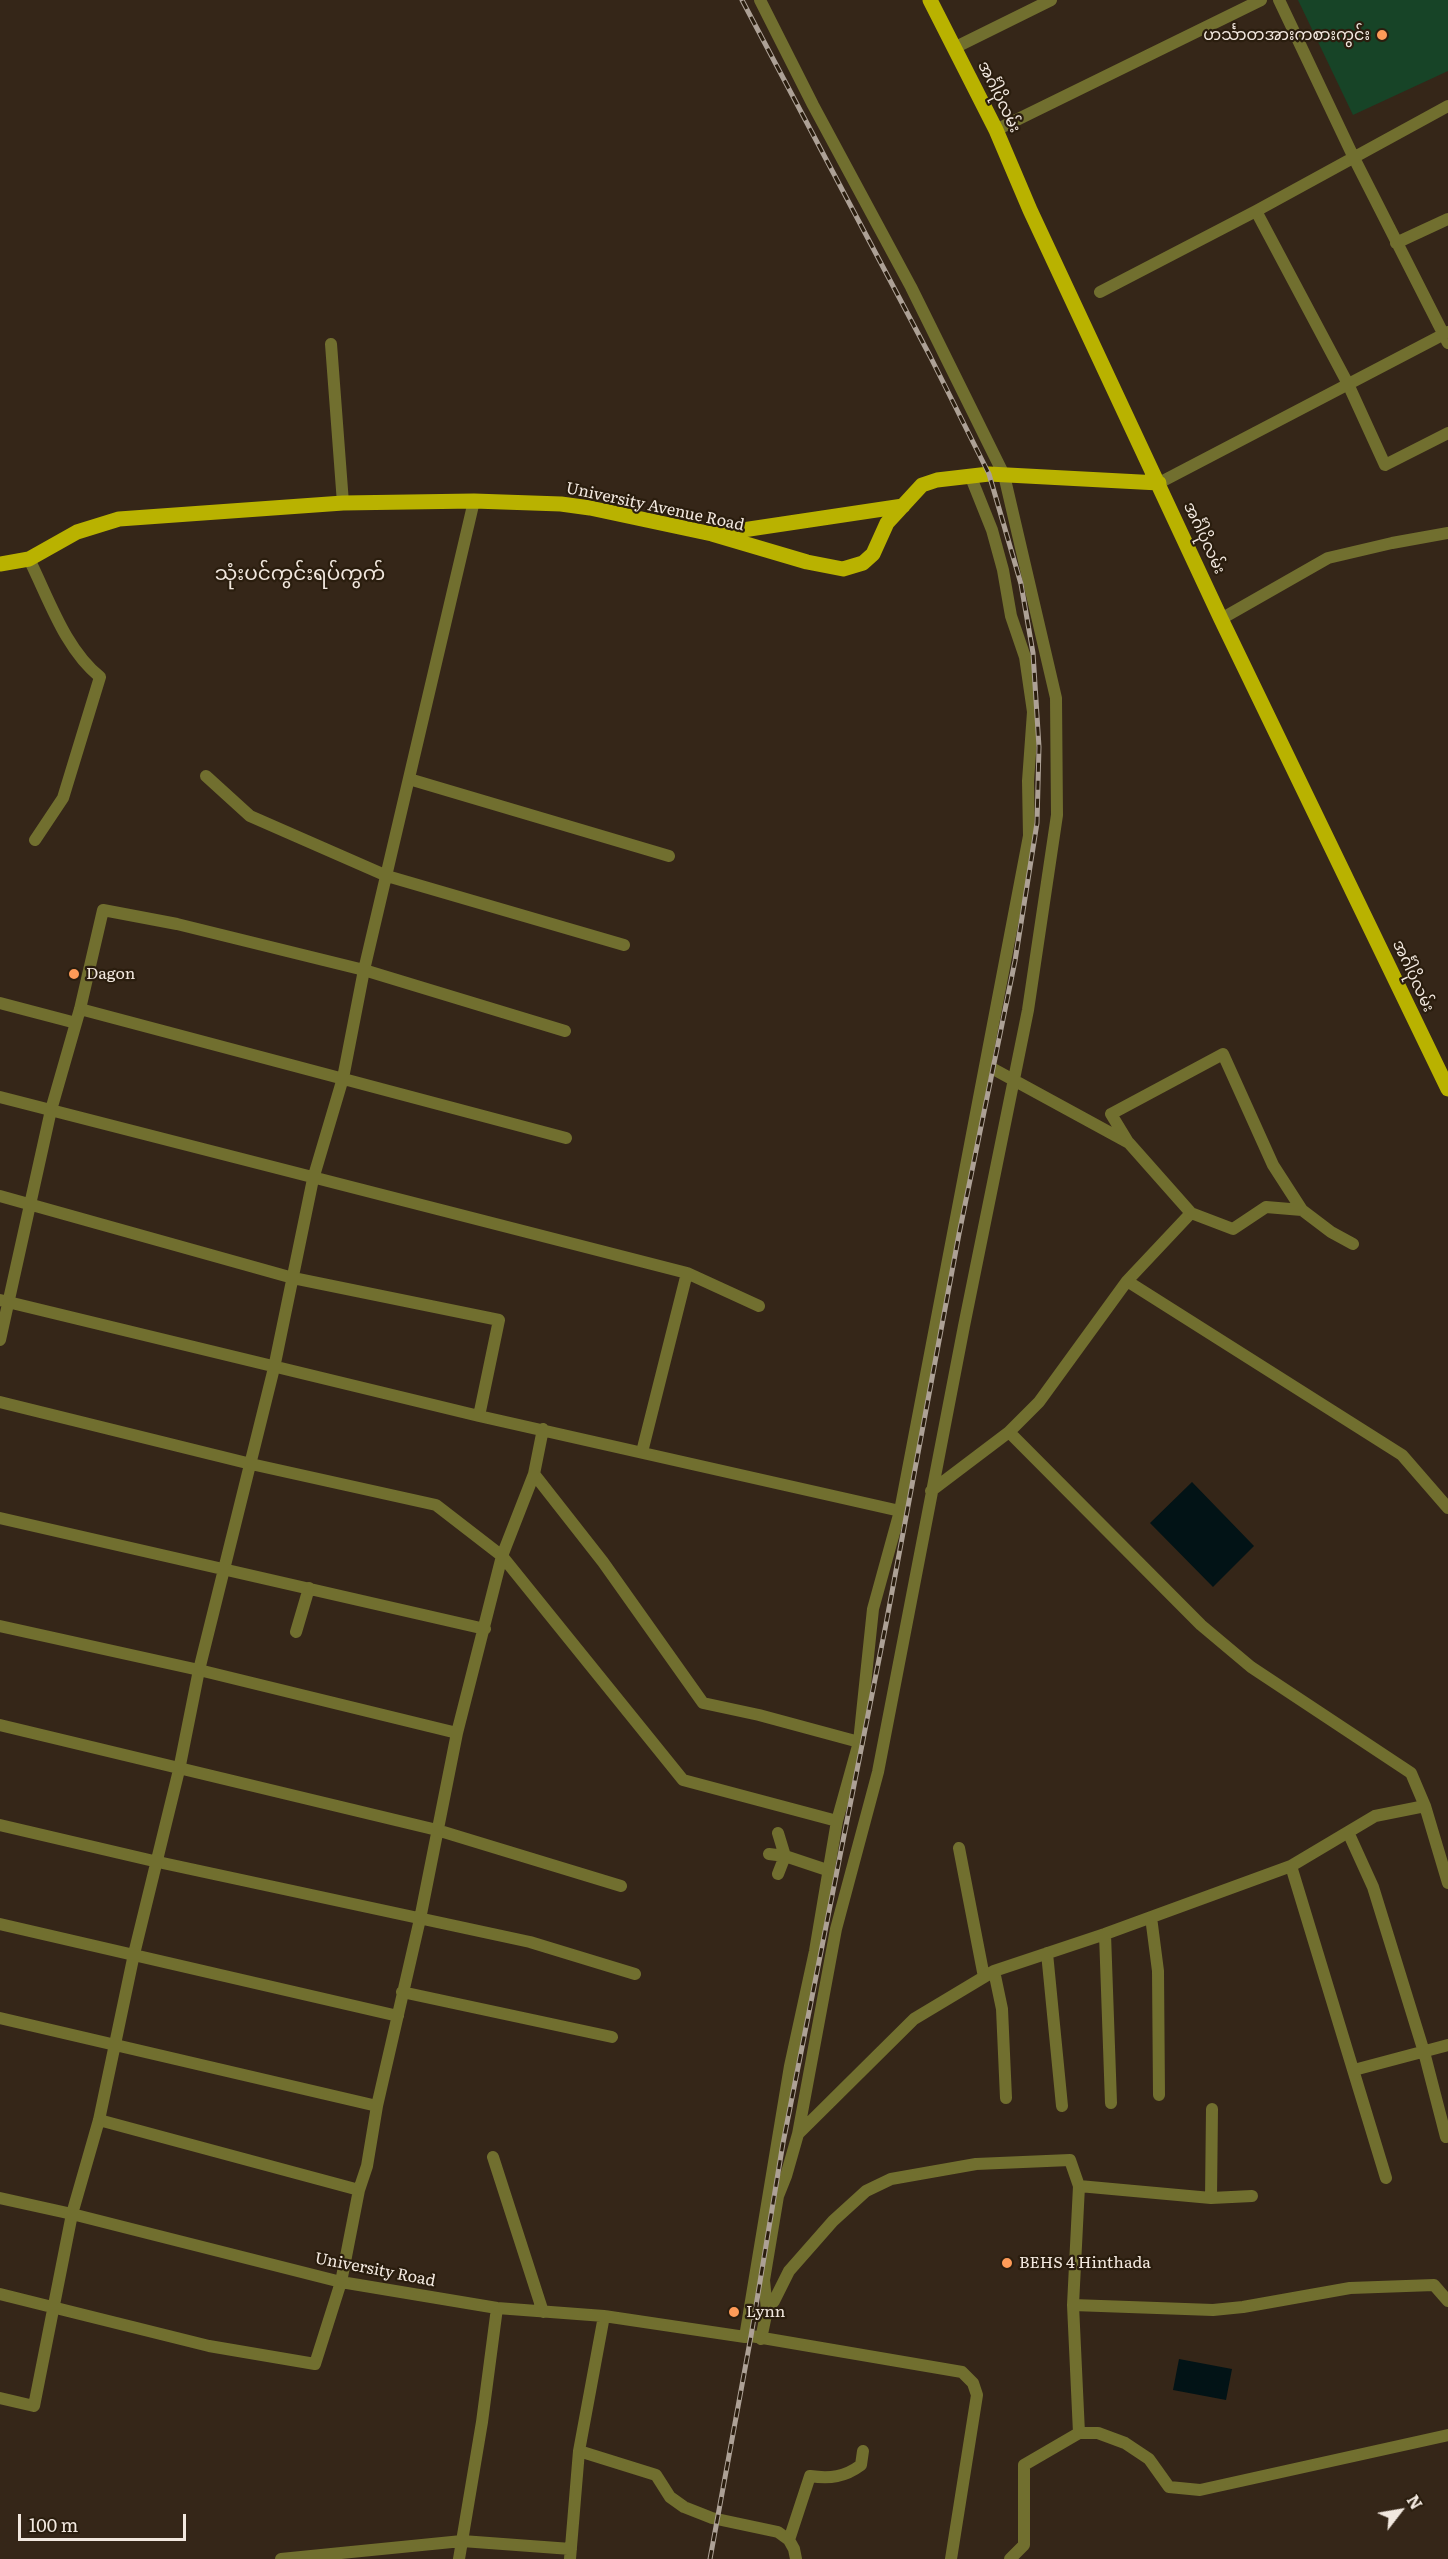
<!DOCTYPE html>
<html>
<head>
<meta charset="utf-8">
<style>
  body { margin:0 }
  #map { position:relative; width:1448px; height:2559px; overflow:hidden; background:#352618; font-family:Literata,serif }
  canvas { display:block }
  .north { position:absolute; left:1370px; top:2481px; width:60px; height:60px; -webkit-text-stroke:4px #2a1d0e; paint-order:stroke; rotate:59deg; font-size:16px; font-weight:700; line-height:24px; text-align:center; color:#f2e8df }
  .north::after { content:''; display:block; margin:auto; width:21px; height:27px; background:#f2e8df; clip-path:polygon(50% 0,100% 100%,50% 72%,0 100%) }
  .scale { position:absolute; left:18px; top:2514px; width:168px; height:27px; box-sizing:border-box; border:3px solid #f2e8df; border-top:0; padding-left:8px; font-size:18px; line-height:21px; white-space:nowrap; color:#f2e8df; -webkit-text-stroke:4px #2a1d0e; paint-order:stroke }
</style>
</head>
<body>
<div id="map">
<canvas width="1448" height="2559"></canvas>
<div class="north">N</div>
<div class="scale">100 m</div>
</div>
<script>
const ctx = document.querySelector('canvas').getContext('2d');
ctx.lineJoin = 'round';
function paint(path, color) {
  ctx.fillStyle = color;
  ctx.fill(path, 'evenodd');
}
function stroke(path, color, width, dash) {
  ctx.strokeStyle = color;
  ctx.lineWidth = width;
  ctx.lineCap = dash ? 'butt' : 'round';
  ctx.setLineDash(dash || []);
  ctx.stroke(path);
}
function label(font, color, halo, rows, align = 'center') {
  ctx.font = font + ' Literata,"Noto Sans Myanmar",serif';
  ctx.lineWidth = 4.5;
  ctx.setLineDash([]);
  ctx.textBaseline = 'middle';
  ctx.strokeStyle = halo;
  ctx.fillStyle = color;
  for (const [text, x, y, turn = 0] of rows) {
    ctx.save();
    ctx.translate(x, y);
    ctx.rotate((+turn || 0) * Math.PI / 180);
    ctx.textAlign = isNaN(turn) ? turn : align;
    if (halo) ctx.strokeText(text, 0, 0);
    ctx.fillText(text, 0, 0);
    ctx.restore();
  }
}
const green = new Path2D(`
  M1298,0h150v71l-95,44z`);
const water = new Path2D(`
  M1192,1482l62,64 -41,41 -63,-64z
  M1179,2359l53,10 -6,31 -53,-10z`);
const minor = new Path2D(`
  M760,0l53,105 98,182 93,188 52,223 1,117 -29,195 -64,316 -86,446 -42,157 -38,205
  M1279,0l74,156 95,187
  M954,48l97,-48
  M996,130l265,-130
  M1256,211l92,173 37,81 63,-32
  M1396,243l52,-24
  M1100,292l156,-81 192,-105
  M331,344l12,159
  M1159,483l289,-151
  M29,559c20,40 36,90 71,118l-37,121 -28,42
  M1221,619l107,-61 64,-15 56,-10
  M206,776l44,40 137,60 237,69
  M409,779l260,77
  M0,1003l76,20
  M80,1009l486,129
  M986,1065l143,78 62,70 42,16 33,-22 36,3 29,22 22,12
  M0,1097l687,176 72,33
  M1128,1142l-17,-28 112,-60 50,111 29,45
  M0,1196l293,82 206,42 -20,96
  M1127,1281l275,174 46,53
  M0,1300l479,116 421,95
  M0,1340l51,-230 29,-101 23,-99 74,14 187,46 201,61
  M0,1402l251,62 185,41 66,51 181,224 154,41
  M1009,1432l192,193 50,42 160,106 14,33 23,77
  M642,1452l45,-179
  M534,1474l69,88 100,141 56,12 100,27
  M931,1491l78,-59 30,-30 88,-121 64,-68
  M0,1518l485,111
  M0,1626l199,44 258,63
  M296,1632l13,-44
  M0,1725l437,105 184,56
  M0,1825l158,37 372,80 105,32
  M1348,1832l25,55 51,165 22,85
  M778,1833l7,23 -7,18
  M959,1848l25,129
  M769,1854l16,2 45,15
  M1291,1866l95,312
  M1151,1917l7,54 1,124
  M0,1924l398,92
  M1105,1934l6,169
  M1047,1953l15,153
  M994,1971l8,38 4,89
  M402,1992l210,45
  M0,2018l377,88
  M1354,2070l94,-25
  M99,2120l260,70
  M493,2157l50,155
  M1079,2186l132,12 41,-2
  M0,2198l72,16 269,68 156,26 107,8 141,21 6,-1 211,36 11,11 4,12 -26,164
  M1211,2198l1,-89
  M0,2294l209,52 106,18 26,-82 18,-92 8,-24 10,-60 43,-187 37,-186 45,-177 32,-82 9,-45
  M1073,2305l140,5 30,-3 107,-19 84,-3 14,16
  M767,2310l7,-9 15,-30 44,-50 33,-30 25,-12 85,-15 94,-4 9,26 -6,119 6,128
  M745,2337l45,-271 25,-115 22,-130 22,-79 14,-133 27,-98 129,-675 -1,-55 5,-69 -8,-55 -14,-41 -8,-46 -11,-40 -22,-55
  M761,2339l6,-29 -3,-30 14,-84 8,-20 12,-42 116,-115 80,-48 111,-37 186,-68 84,-50 50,-10
  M0,2398l34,8 38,-192 27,-94 35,-166 45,-184 20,-100 75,-302 39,-189 30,-101 21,-108 110,-469
  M579,2451l77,24 14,22 14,10 28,11 66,14 11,8 5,9 2,10
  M789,2540l21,-64c20,3 35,1 51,-11l2,-14
  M281,2559l181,-18 109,8
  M459,2559l23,-137 15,-114
  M570,2559l9,-108 25,-135
  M1010,2559l14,-14v-80l55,-32h19l27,10 24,16 20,28 31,3 248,-55`);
const major = new Path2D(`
  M930,0l66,130 34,80 191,409 227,470
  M716,534l187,-28
  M0,564l29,-5 48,-27 42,-13 224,-16 131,-2 87,3 29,4 122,26 95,28 36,7 20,-6 10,-9 14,-31 35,-38 15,-5 52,-6 170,9`);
const rail = new Path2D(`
  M710,2559l41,-223 32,-193 103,-519 73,-390 56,-273 22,-138 2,-76 -6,-94 -12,-69 -32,-110 -59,-118 -188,-356`);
const markers = [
  [1382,35,6,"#fe9b58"],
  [74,974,6,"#fe9b58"],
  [1007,2263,6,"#fe9b58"],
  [734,2312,6,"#fe9b58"]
];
const poiNames = [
  ["ဟင်္သာတအားကစားကွင်း",1370,35,"right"],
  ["Dagon",86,974],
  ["BEHS 4 Hinthada",1019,2263],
  ["Lynn",746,2312]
];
const streetNames = [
  ["အင်္ဂါပိုလမ်း",999,97,64],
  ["University Avenue Road",655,507,12],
  ["အင်္ဂါပိုလမ်း",1204,538,65],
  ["အင်္ဂါပိုလမ်း",1413,976,65],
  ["University Road",375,2270,11]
];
const quarterNames = [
  ["သုံးပင်ကွင်းရပ်ကွက်",300,574]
];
paint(green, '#174427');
paint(water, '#021316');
stroke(minor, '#716f2f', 12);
stroke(major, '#b9b200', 15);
stroke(rail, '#ada196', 5);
stroke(rail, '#2a1d0e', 3, [9]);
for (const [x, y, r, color] of markers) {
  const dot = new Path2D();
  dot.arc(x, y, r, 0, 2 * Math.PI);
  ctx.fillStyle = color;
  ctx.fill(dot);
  stroke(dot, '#2a1d0e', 2);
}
label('16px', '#f2e8df', '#2a1d0e', poiNames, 'left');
label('16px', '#f2e8df', '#2a1d0e', streetNames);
label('20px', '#f2e8df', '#2a1d0e', quarterNames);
</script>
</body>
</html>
